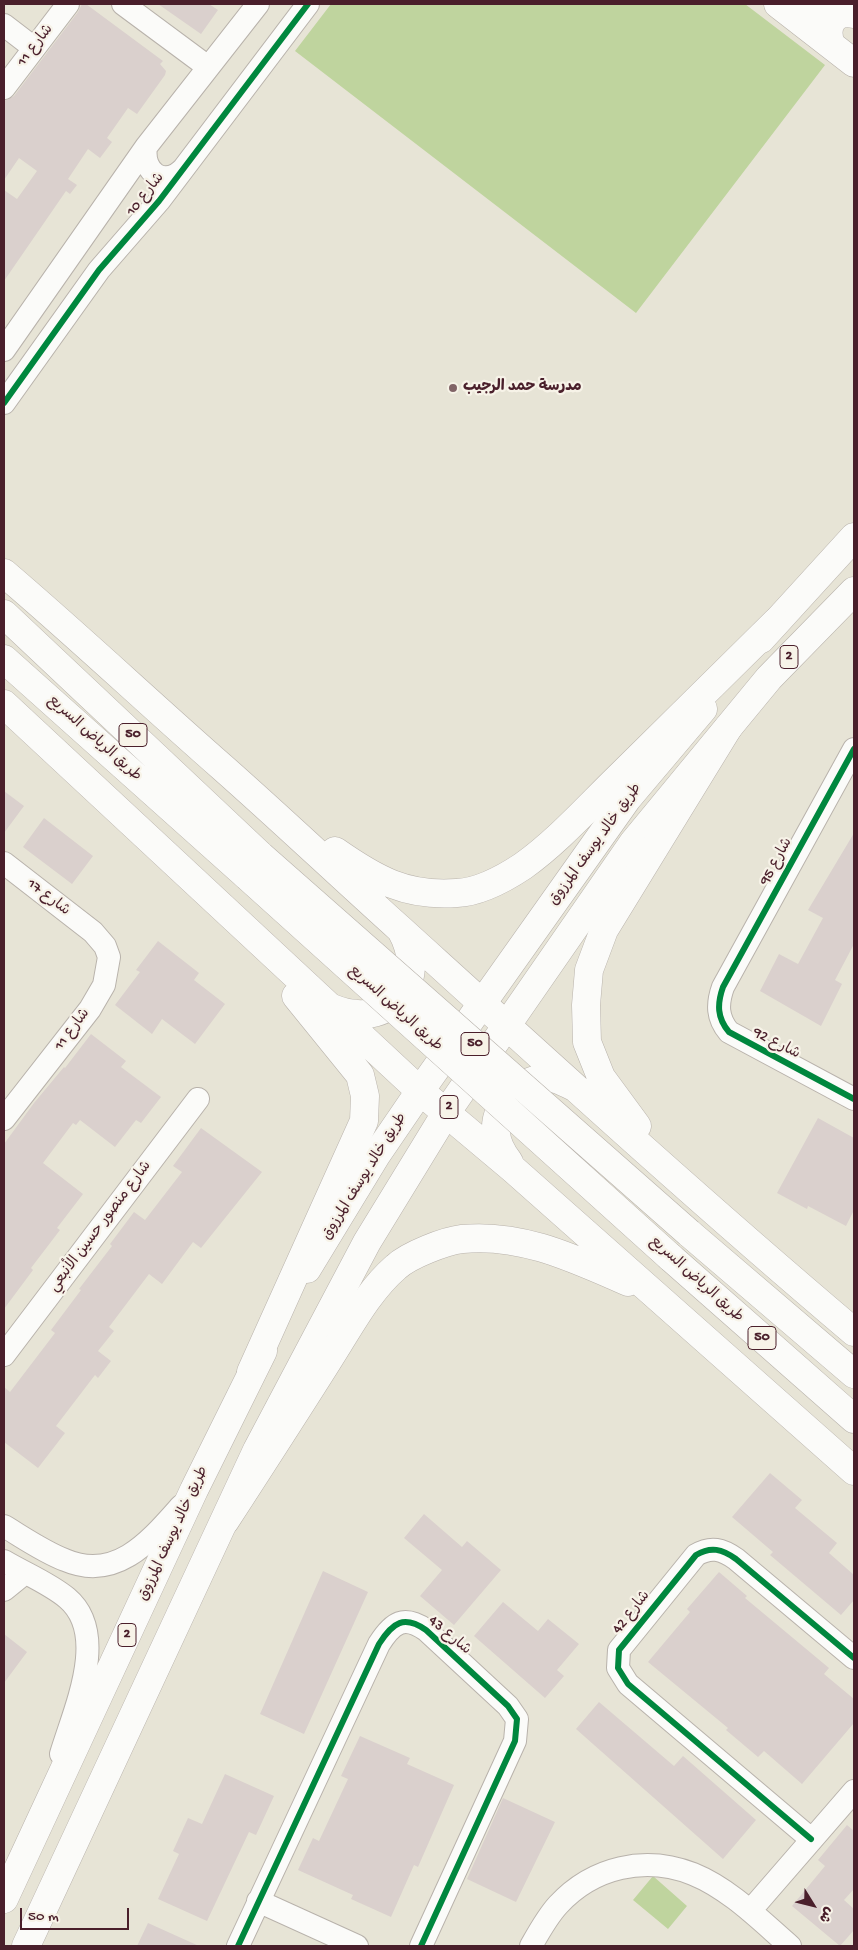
<!DOCTYPE html>
<html>
<head>
<meta charset="utf-8">
<style>
  body { margin:0 }
  #map { position:relative; width:858px; height:1950px; overflow:hidden; background:#e7e4d6; font-family:"Gochi Hand","Playpen Sans Arabic",sans-serif }
  canvas { display:block }
  .frame { position:absolute; inset:0; border:5px solid #4a1f2b; pointer-events:none }
  .north { position:absolute; left:788px; top:1880px; width:50px; height:50px; -webkit-text-stroke:4px #f7f3e8; paint-order:stroke; rotate:126deg; font-size:14px; font-weight:700; line-height:20px; text-align:center; color:#4a1f2b }
  .north::after { content:''; display:block; margin:auto; width:18px; height:22px; background:#4a1f2b; clip-path:polygon(50% 0,100% 100%,50% 72%,0 100%) }
  .scale { position:absolute; left:20px; top:1908px; width:109px; height:22px; box-sizing:border-box; border:2px solid #4a1f2b; border-top:0; padding-left:6px; font-size:15px; line-height:18px; white-space:nowrap; color:#4a1f2b; -webkit-text-stroke:4px #f7f3e8; paint-order:stroke }
</style>
</head>
<body>
<div id="map">
<canvas width="858" height="1950"></canvas>
<div class="frame"></div>
<div class="north">ش</div>
<div class="scale">50 m</div>
</div>
<script>
const ctx = document.querySelector('canvas').getContext('2d');
ctx.lineJoin = 'round';
function paint(path, color) {
  ctx.fillStyle = color;
  ctx.fill(path, 'evenodd');
}
function stroke(path, color, width, dash) {
  ctx.strokeStyle = color;
  ctx.lineWidth = width;
  ctx.lineCap = dash ? 'butt' : 'round';
  ctx.setLineDash(dash || []);
  ctx.stroke(path);
}
function label(font, color, halo, rows, align = 'center') {
  ctx.font = font + ' "Gochi Hand","Playpen Sans Arabic",sans-serif';
  ctx.lineWidth = 4.5;
  ctx.setLineDash([]);
  ctx.textBaseline = 'middle';
  ctx.strokeStyle = halo;
  ctx.fillStyle = color;
  for (const [text, x, y, turn = 0] of rows) {
    ctx.save();
    ctx.translate(x, y);
    ctx.rotate((+turn || 0) * Math.PI / 180);
    ctx.textAlign = isNaN(turn) ? turn : align;
    if (halo) ctx.strokeText(text, 0, 0);
    ctx.fillText(text, 0, 0);
    ctx.restore();
  }
}
const green = new Path2D(`
  M331,4h414l80,61 -189,248 -341,-262z
  M653,1876l34,30 -19,23 -35,-29z`);
const building = new Path2D(`
  M82,4h4l77,57 -3,3 6,7 -1,4 -28,39 -9,-6 -21,30 5,4 -12,16 -12,-9 -20,30 9,6 -7,9 -4,-3 -62,90v-91l13,9 20,-28 -18,-13 -15,22v-79l10,-5 64,-84z
  M158,4h51l9,6 -17,24z
  M4,791l20,15 -20,27z
  M44,818l49,38 -21,28 -49,-37z
  M854,833v111l-19,36 7,4 -21,42 -61,-35 19,-37 19,10 25,-46 -15,-8z
  M158,941l41,32 -5,7 31,24 -30,40 -33,-25 -10,15 -37,-29 25,-33 -4,-2z
  M91,1034l35,27 -5,6 40,30 -20,26 -5,-3 -21,27 -35,-27 -4,5 -3,-2 -30,40 40,31 -26,34 3,2 -29,38 2,2 -29,39v-165l30,-41 30,-36 1,1z
  M818,1118l36,20v72l-8,16 -38,-20 -1,3 -30,-16z
  M201,1128l61,44 -61,76 -8,-6 -31,42 -13,-10 -40,53 5,4 -16,20 13,10 -13,17 -3,-3 -39,51 9,7 -27,35 -34,-26v-55l6,5 45,-59 -4,-3 30,-40 -2,-1 33,-43 -2,-2 24,-32 11,8 37,-48 -9,-6z
  M770,1473l32,27 -7,8 42,35 -8,10 25,22v25l-13,15 -71,-60 3,-3 -41,-35z
  M424,1514l38,33 5,-6 34,29 -47,55 -34,-29 22,-26 -38,-32z
  M323,1571l45,21 -64,142 -44,-20z
  M719,1572l28,24 -2,2 84,70 -5,6 30,25v24l-52,61 -38,-33 -6,6 -32,-27 2,-2 -80,-66 42,-50 -3,-3z
  M503,1602l35,29 10,-12 31,25 -22,26 7,6 -19,22 -71,-62z
  M4,1634l23,18 -23,31z
  M599,1702l75,64 9,-10 73,64 -33,39 -147,-130z
  M360,1736l50,22 -3,6 47,21 -36,82 -4,-2 -23,52 -40,-18 2,-4 -55,-25 15,-32 6,3 29,-62 -7,-3z
  M225,1774l49,22 -18,39 -7,-3 -42,89 -49,-22 21,-45 -6,-3 15,-33 14,6z
  M503,1798l52,24 -39,80 -49,-23z
  M847,1825l7,6v58l-10,11 10,9v21l-14,16 -48,-40 33,-40 -7,-6z
  M148,1923l51,23h-62z`);
const minor = new Path2D(`
  M123,4l85,63
  M4,25l30,23
  M4,88l64,-84
  M146,147c-4,26 19,41 38,21
  M4,350l142,-203 112,-143
  M4,403l95,-133 60,-69 149,-197
  M854,749l-131,238c-6,17 -6,31 6,45l125,67
  M4,863l89,69 12,14 4,11 -5,28 -14,24 -86,110
  M4,1355l194,-256
  M4,1526c20,12 40,26 61,34 51,22 85,-19 116,-54
  M4,1561c20,12 45,22 63,37 43,36 7,112 -6,156
  M4,1590l21,-17
  M811,1839l-183,-155 -10,-16 1,-18 77,-95c15,-9 26,-6 40,4l118,99
  M258,1901l99,45
  M750,1911l104,-120
  M238,1946l141,-302c14,-22 25,-29 47,-14l82,76 9,13 -2,22 -94,205
  M531,1946c8,-14 16,-29 27,-41 35,-38 87,-50 135,-31 37,15 68,47 97,72`);
const major = new Path2D(`
  M778,4l76,59
  M792,14c11,0 17,-2 24,-10
  M831,45c-7,-19 2,-35 23,-31
  M761,639l93,-102
  M307,1269l70,-115 43,-63 207,-292 76,-90
  M4,1899l190,-409 69,-139
  M26,1946l231,-496 110,-208 79,-129 187,-270 136,-165 85,-87`);
const highway = new Path2D(`
  M4,573c74,63 145,130 218,194 60,53 118,108 178,162 150,136 299,272 454,403
  M4,614l257,242
  M4,659l243,217
  M4,704l416,387 93,78 341,302
  M335,851c40,28 71,46 122,42 22,-1 48,-15 66,-27 35,-25 66,-60 97,-90 52,-51 104,-103 156,-154
  M332,1008c57,24 99,-25 69,-78
  M637,1126l-36,-49 -14,-35 -1,-37 3,-35 15,-40 124,-202
  M509,1162c-7,-9 -13,-19 -13,-31 -2,-30 30,-58 60,-52 6,2 12,5 18,8
  M689,1233l165,141
  M670,1257l184,162
  M251,1372l113,-251 1,-25 -5,-21 -64,-79
  M225,1521c35,-54 70,-108 104,-162 20,-31 39,-68 67,-92 13,-12 49,-26 66,-28 60,-6 113,20 166,43`);
const highwayBridge = new Path2D(`
  M261,856l428,377
  M247,876l423,381`);
const cycleway = new Path2D(`
  M4,403l95,-133 60,-69 149,-197
  M854,749l-131,238c-6,17 -6,31 6,45l125,67
  M811,1839l-183,-155 -10,-16 1,-18 77,-95c15,-9 26,-6 40,4l118,99
  M238,1946l141,-302c14,-22 25,-29 47,-14l82,76 9,13 -2,22 -94,205`);
const markers = [
  [453,388,5,"#816467"]
];
const shields = [
  [789,657,18],
  [133,735,28],
  [475,1044,28],
  [449,1107,18],
  [762,1338,28],
  [127,1635,18]
];
const shieldNames = [
  ["2",789,657],
  ["50",133,735],
  ["50",475,1044],
  ["2",449,1107],
  ["50",762,1338],
  ["2",127,1635]
];
const streetNames = [
  ["شارع 11",36,46,-52],
  ["شارع 10",146,195,-51],
  ["طريق الرياض السريع",94,739,42],
  ["طريق خالد يوسف المرزوق",596,845,-54],
  ["شارع 95",777,862,-61],
  ["شارع 17",48,898,38],
  ["طريق الرياض السريع",395,1009,42],
  ["شارع 11",73,1030,-53],
  ["شارع 92",776,1044,28],
  ["طريق خالد يوسف المرزوق",365,1177,-58],
  ["شارع منصور حسين الأنبعي",101,1227,-53],
  ["طريق الرياض السريع",696,1280,42],
  ["طريق خالد يوسف المرزوق",174,1534,-65],
  ["شارع 42",632,1613,-51],
  ["شارع 43",449,1636,41]
];
const poiNames = [
  ["مدرسة حمد الرجيب",463,388]
];
paint(green, '#bfd49e');
paint(building, '#dad0cd');
stroke(minor, '#b8b2ab', 24);
stroke(major, '#b8b2ab', 29);
stroke(highway, '#b8b2ab', 29);
stroke(minor, '#fbfbf9', 22);
stroke(major, '#fbfbf9', 28);
stroke(highway, '#fbfbf9', 28);
stroke(highwayBridge, '#b8b2ab', 29, []);
stroke(highwayBridge, '#fbfbf9', 28);
stroke(cycleway, '#00873e', 6);
for (const [x, y, r, color] of markers) {
  const dot = new Path2D();
  dot.arc(x, y, r, 0, 2 * Math.PI);
  ctx.fillStyle = color;
  ctx.fill(dot);
  stroke(dot, '#f7f3e8', 2);
}
for (const [x, y, w] of shields) {
  const box = new Path2D();
  box.roundRect(x - w / 2, y - 11.5, w, 23, 4);
  ctx.fillStyle = '#f7f3e8';
  ctx.fill(box);
  stroke(box, '#4a1f2b', 1);
}
label('bold 14px', '#4a1f2b', null, shieldNames);
label('15px', '#4a1f2b', '#f7f3e8', streetNames);
label('bold 15px', '#4a1f2b', '#f7f3e8', poiNames, 'left');
</script>
</body>
</html>
